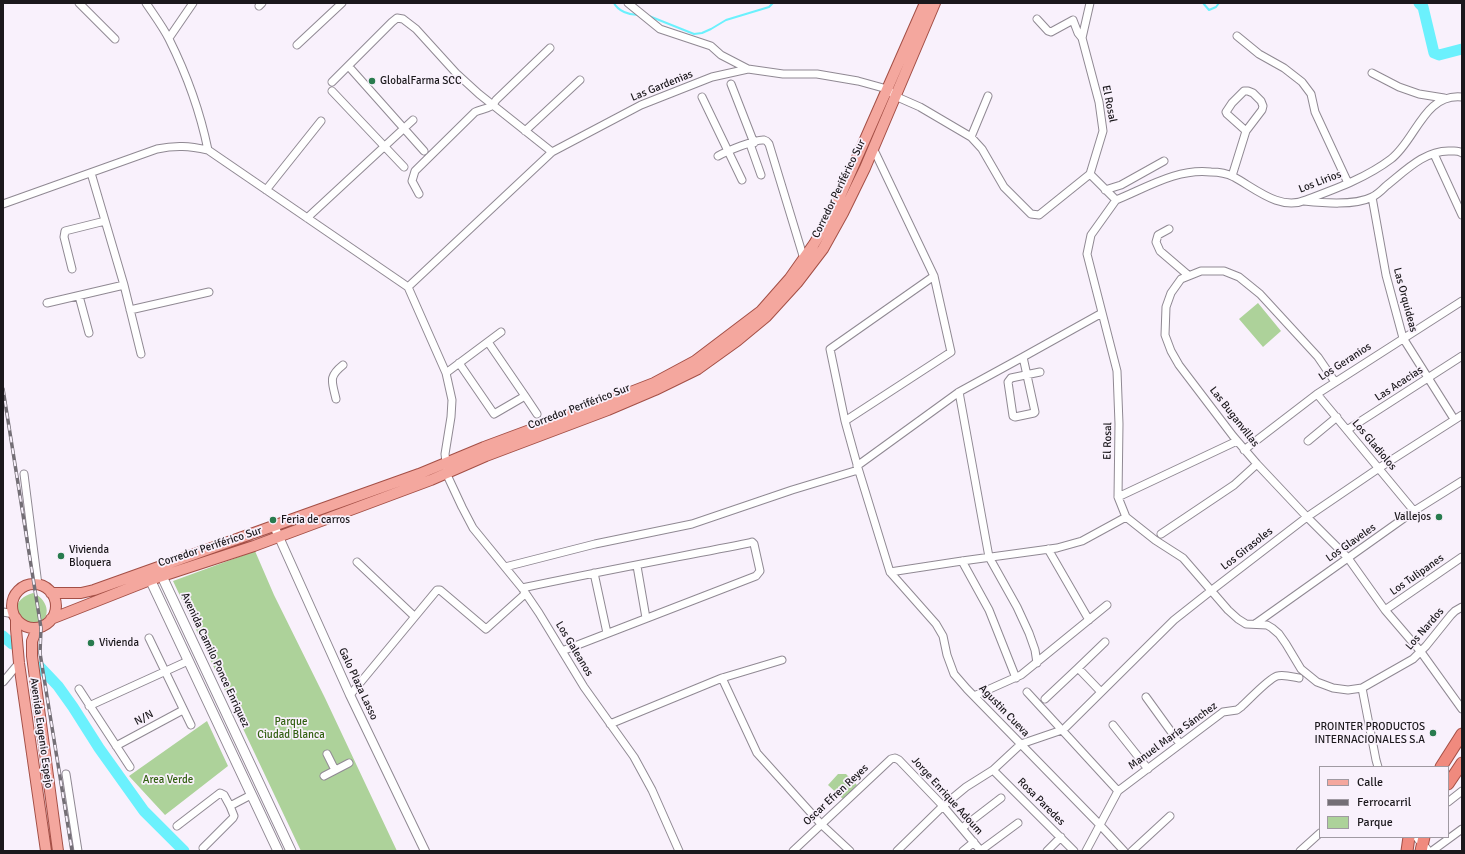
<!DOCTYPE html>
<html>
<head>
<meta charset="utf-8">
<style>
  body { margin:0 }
  #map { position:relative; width:1465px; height:854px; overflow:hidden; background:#f9f1fc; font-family:Signika,sans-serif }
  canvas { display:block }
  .frame { position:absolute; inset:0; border:4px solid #1b181c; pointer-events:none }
  .legend { position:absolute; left:1319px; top:766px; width:130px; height:72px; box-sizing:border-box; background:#f9f1fc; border:1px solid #a09aa2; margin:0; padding:5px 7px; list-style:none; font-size:12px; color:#1b181c }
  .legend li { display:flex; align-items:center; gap:8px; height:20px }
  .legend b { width:20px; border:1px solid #a09aa2 }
</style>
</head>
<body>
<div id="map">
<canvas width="1465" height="854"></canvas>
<div class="frame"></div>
<ul class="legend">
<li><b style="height:5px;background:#f4a79e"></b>Calle</li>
<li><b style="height:5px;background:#746f76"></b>Ferrocarril</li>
<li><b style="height:11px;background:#add29a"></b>Parque</li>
</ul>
</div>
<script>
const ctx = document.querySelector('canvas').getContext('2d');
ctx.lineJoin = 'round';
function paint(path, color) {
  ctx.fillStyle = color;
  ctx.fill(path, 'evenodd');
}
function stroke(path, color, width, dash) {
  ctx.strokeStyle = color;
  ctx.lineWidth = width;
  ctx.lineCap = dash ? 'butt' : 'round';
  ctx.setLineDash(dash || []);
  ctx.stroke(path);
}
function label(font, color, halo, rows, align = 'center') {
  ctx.font = font + ' Signika,sans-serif';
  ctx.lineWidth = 3.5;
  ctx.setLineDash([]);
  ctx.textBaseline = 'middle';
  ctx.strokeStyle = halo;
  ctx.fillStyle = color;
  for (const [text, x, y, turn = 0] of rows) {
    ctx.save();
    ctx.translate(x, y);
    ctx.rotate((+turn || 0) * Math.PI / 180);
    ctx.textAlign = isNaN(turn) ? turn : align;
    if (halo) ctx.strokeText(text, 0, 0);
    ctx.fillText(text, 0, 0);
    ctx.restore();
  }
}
const green = new Path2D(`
  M1258,303l23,28 -18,16 -24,-28z
  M255,551l19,44 51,103 72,153h-96l-128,-270z
  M33,593c17,7 20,29 -1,32 -21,-8 -20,-26 1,-32z
  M207,721l21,45 -63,49 -36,-39z
  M838,774h8l11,11 -14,14 -15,-14z`);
const stream = new Path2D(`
  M614,3c4,8 15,12 24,12
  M1203,3l6,7 7,-3 3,-4
  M649,16l45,18 8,-1 9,-4 15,-9 43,-13 4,-4`);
const river = new Path2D(`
  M1419,3l4,4 11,46 5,2 23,-6
  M3,636l9,8
  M40,667l18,19 15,21 26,41 45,63 40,40`);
const minor = new Path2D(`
  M79,3l36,36
  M146,3c8,12 17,24 23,36 18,36 31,72 39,111l200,137 38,86 6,27 -1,17 -6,37 3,23 14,30 11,21 49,60 17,25 45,74 50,70 18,33 27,61
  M628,3l32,26 51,17 10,9 27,14
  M1090,3l-8,35 17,64 4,29 -13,43 26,26 -25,35 -4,19 30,117 2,53 -1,73 8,20 29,23 28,18 45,52 10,9 8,5 21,1 5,3 7,6 7,10 15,25 16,13 16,6 15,2 14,-2 51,-29 13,-13 25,-31 4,-4 7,-4
  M259,6l3,-3
  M1037,19l11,12 3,1 22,-12 5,13 4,5
  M1237,36l22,18 25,14 18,14 9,12 4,18 33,71
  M169,38l24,-35
  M297,45l45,-42
  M351,69l73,82
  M1372,73l27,14 20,7 25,4
  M332,82l60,-60 5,-4 6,1 13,10 40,44 23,21 73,58
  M731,84l23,59
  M332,91l72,76
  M702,97l40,83
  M525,131l55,-51
  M971,137l17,-41
  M750,144l11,31
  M873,148l61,128 17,76 -106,69 13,47 32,104 46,52 7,12 4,19 7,19 13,15 133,136 24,26
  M1434,154l28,61
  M718,156c9,-5 38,-17 46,-16 4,1 3,2 5,4l35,115
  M91,173l33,112 17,69
  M1232,176l14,-45 16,-21 1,-4 -2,-5 -8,-8 -5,-2h-4l-12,12 -6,9 1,2 19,17
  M266,190l55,-69
  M1105,190l16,-5 43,-24
  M419,194l-7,-13 3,-10 60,-59c9,-4 17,-3 21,-12l54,-52
  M1372,197l14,78 17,63 51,81
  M1116,200c30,-12 61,-32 95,-28 7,0 17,2 23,5 22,12 46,34 72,23 29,-11 60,-22 85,-41 25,-19 33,-66 71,-62
  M1304,201c19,2 51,5 68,-4 5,-2 10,-7 14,-11 19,-15 39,-36 64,-35 5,0 8,-1 12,2
  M3,204l154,-55c19,-4 32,-3 51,1
  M307,218l106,-98
  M1169,229l-11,6 -2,7 4,9 28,24
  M72,269l-8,-32 1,-6 40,-10
  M408,287l144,-135 89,-47 71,-28 36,-8 35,5h34l41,7 29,8 8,7 25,11 51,30 11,12 22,38 27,27 8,1 51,-41
  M79,296l10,37
  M47,303l77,-18
  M130,310l79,-18
  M459,363l35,51 31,-18 -37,-54
  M1040,372l-29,6 -3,4 5,34 2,1 19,-4 1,-1 -12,-55 79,-44
  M446,373l55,-41
  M1335,382l-17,-25 -58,-63 -21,-17 -15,-6h-23l-20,8 -10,14 -5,14 -1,28 6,16 8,14 54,71 24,28 50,53 41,41 37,52 36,42 41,57
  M959,392l30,165 28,50 12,26 6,17 2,13
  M1317,394l97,117
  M525,396l12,18
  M336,399c-4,-18 -8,-22 7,-34
  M845,421l-15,-72 104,-73
  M1347,430l115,-74
  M1308,441l29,-24
  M1244,450l73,-56 145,-93
  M857,466l102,-74 64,-35
  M24,474l14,111
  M1118,497l119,-56
  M1161,534l73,-49 23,-21
  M1048,549l41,71
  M962,561l27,49 27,68
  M357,562l57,54
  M637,566l9,52
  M505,567l90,-23 97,-20 100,-34 66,-20
  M890,572l72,-11 95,-13 25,-7 44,-24
  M594,573l13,60
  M522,588c75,-16 151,-30 227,-45l3,-1 2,2 6,27 -4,5 -194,75
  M1385,610l77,-53
  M3,612l11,2
  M1255,624l159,-113 48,-30
  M149,638l42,87
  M1078,668l27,-26
  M722,678l35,75 64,71 29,27
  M3,682l16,-19
  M1362,688l14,72 2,7
  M79,689l51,78
  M1027,692l91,99
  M350,695l87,-105h3l46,39 39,-35
  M974,696l47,-21 86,-70
  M1146,697l34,47
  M1045,699l33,-31 23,24
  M89,706l99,-45
  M610,724l112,-46 60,-18
  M1113,725l35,44
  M1066,727l108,-107 38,-30 95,-73 72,-49 83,-53
  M116,746l67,-36
  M327,754l8,16
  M993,770l81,81
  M66,774l12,77
  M324,776l25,-13
  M1448,802l14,-11
  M177,826l43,-33 4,2 6,11
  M962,828l39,-30
  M203,848l30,-30 1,-2 -4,-10 21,-11
  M793,851l98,-92 4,-1 4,2 44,46 38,45
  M897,851l46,-45 23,-19 27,-17 28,-26 41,-14
  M963,851l11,-9
  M980,851l38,-28
  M1047,851l14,-14
  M1086,851l32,-60 105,-79 14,-2 4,-3c8,-7 27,-28 36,-31 7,-2 16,1 22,2
  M1132,851l38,-35
  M1300,851l20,-18
  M1432,851l30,-22`);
const tertiary = new Path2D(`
  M274,526l76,169 75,156
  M1417,837l11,14`);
const secondary = new Path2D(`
  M159,570l132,281
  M148,575l130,276`);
const primary = new Path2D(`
  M12 606a22 22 0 1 1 44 0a22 22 0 1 1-44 0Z
  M51,593h30l13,-3 325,-116 65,-27 121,-45 49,-19 41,-22 66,-50 29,-33 24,-34 20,-34 91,-207
  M16,618v11l3,34 27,188
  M51,619l99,-39 104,-34 177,-66 55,-24 122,-46 47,-20 43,-21 39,-28 29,-24 31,-34 26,-34 20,-36 22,-45 70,-165
  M37,629l-5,12v15l26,195`);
const trunk = new Path2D(`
  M1441,767l21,-33
  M1448,784l14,-21
  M1407,851l2,-14
  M1421,851l3,-14`);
const rail = new Path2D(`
  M3,389l38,239 -1,25 32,198`);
const markers = [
  [372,81,4,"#287b4e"],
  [1439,517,4,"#287b4e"],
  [273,520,4,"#287b4e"],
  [61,556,4,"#287b4e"],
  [91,643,4,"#287b4e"],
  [1433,733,4,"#287b4e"]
];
const poiNames = [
  ["GlobalFarma SCC",380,81],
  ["Vallejos",1431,517,"right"],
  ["Feria de carros",281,520],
  ["Vivienda",69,550],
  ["Bloquera",69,563],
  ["Vivienda",99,643],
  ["PROINTER PRODUCTOS",1425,727,"right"],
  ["INTERNACIONALES S.A",1425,740,"right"]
];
const streetNames = [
  ["Las Gardenias",662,86,-22],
  ["El Rosal",1109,104,79],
  ["Los Lirios",1320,182,-21],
  ["Corredor Periférico Sur",839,189,-64],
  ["Las Orquideas",1405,300,75],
  ["Los Geranios",1345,362,-33],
  ["Las Acacias",1399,384,-33],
  ["Corredor Periférico Sur",579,407,-21],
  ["Las Buganvillas",1234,417,52],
  ["El Rosal",1108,441,-89],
  ["Los Gladiolos",1374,445,50],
  ["Los Glaveles",1351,543,-35],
  ["Corredor Periférico Sur",210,547,-18],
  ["Los Girasoles",1247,549,-38],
  ["Los Tulipanes",1417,575,-35],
  ["Los Nardos",1425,629,-49],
  ["Los Galeanos",574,649,59],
  ["Avenida Camilo Ponce Enriquez",215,660,65],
  ["Galo Plaza Lasso",358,684,65],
  ["Agustin Cueva",1004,711,46],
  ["N/N",144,718,-28],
  ["Avenida Eugenio Espejo",41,733,82],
  ["Manuel María Sánchez",1173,736,-36],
  ["Oscar Efren Reyes",836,795,-43],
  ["Jorge Enrique Adoum",947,796,48],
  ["Rosa Paredes",1041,802,45]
];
const parkNames = [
  ["Parque",291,722],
  ["Ciudad Blanca",291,735],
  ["Area Verde",168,780]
];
paint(green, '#add29a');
stroke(stream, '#6bf1fd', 2);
stroke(river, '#6bf1fd', 11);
stroke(minor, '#908993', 9);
stroke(tertiary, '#908993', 10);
stroke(secondary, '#908993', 11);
stroke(primary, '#a44f46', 12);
stroke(trunk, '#a44f46', 13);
stroke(minor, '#fff', 7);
stroke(tertiary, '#fff', 8);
stroke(secondary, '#fff', 9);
stroke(primary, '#f4a79e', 10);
stroke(trunk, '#f08a7e', 11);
stroke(rail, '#746f76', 3.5);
stroke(rail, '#f9f1fc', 2, [6]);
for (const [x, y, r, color] of markers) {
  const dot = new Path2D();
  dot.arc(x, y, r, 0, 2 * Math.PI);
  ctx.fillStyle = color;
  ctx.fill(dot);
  stroke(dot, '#f9f1fc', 1.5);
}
label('11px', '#1b181c', '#f9f1fc', poiNames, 'left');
label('11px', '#1b181c', '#f9f1fc', streetNames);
label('11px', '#336112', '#f9f1fc', parkNames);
</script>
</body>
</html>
